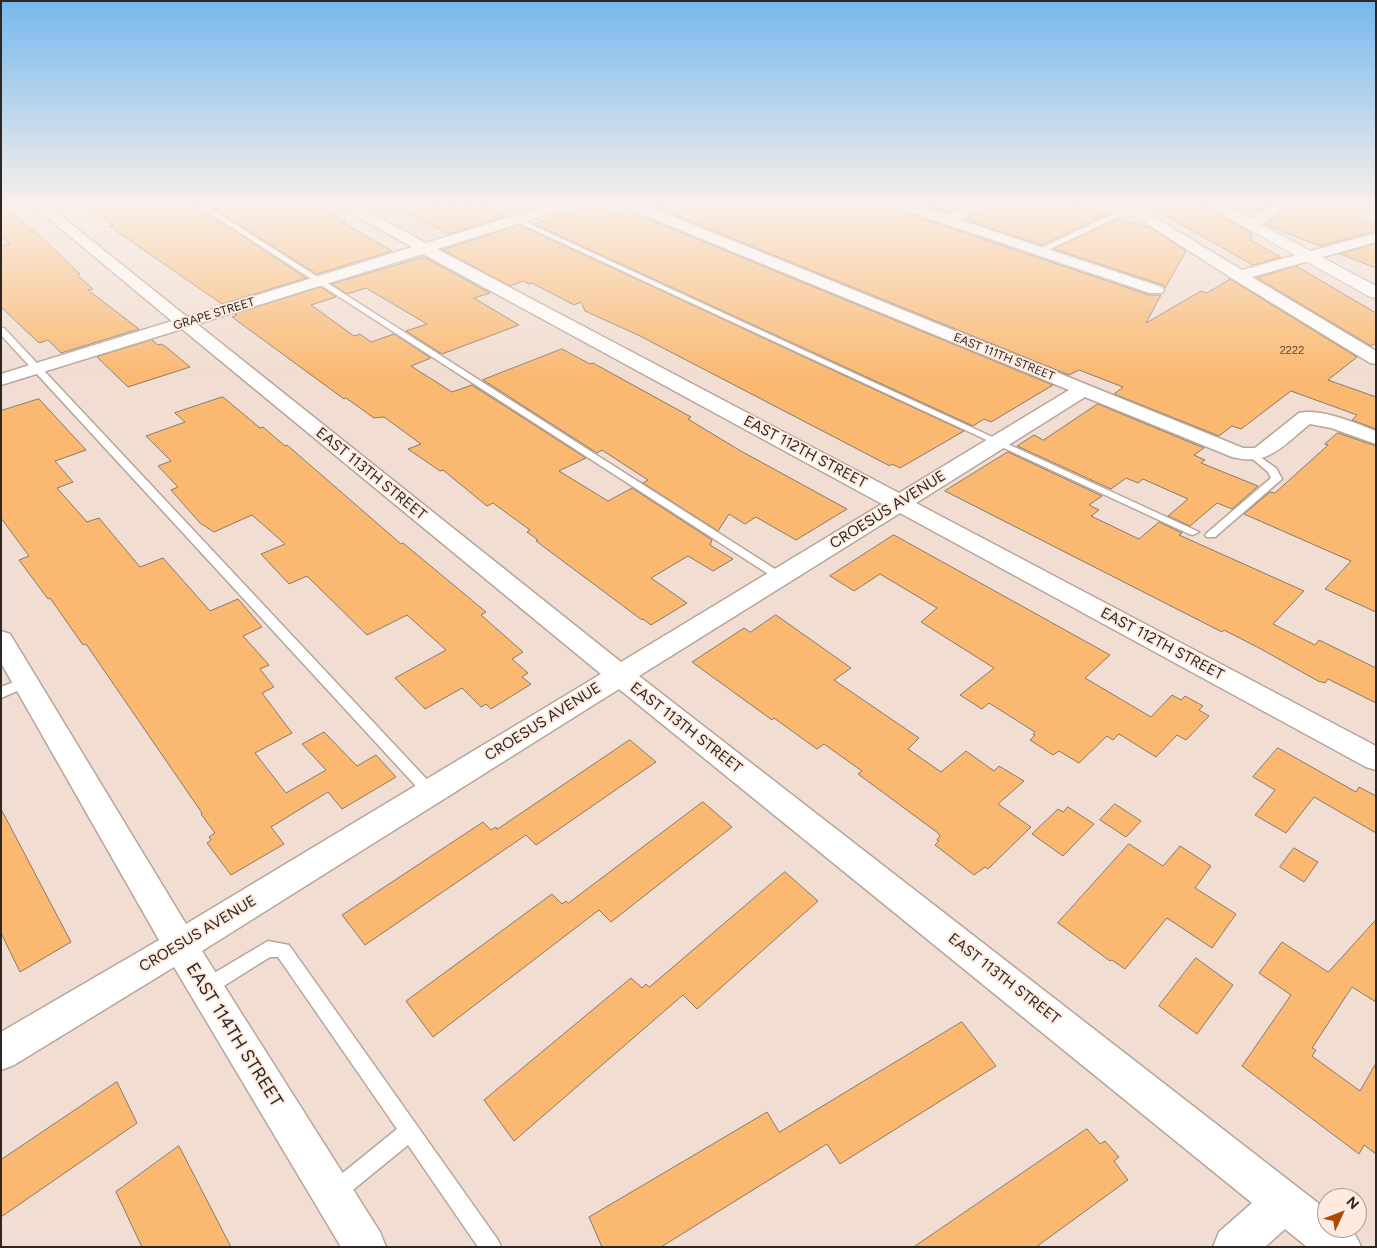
<!DOCTYPE html>
<html>
<head>
<meta charset="utf-8">
<style>
  body { margin:0 }
  #map { position:relative; width:1377px; height:1248px; overflow:hidden; background:#f1ddd1; font-family:Figtree,sans-serif }
  canvas { display:block }
  .frame { position:absolute; inset:0; border:2px solid #2d2622; pointer-events:none }
  .north { position:absolute; left:1317px; top:1188px; width:50px; height:50px; box-sizing:border-box; background:#feeade; border:1px solid #aa9c93; border-radius:50%; rotate:47deg; font-size:14px; font-weight:700; line-height:20px; text-align:center; color:#2d2622 }
  .north::after { content:''; display:block; margin:auto; width:18px; height:22px; background:#aa4a03; clip-path:polygon(50% 0,100% 100%,50% 72%,0 100%) }
</style>
</head>
<body>
<div id="map">
<canvas width="1377" height="1248"></canvas>
<div class="frame"></div>
<div class="north">N</div>
</div>
<script>
const ctx = document.querySelector('canvas').getContext('2d');
ctx.lineJoin = 'round';
function paint(path, color) {
  ctx.fillStyle = color;
  ctx.fill(path, 'evenodd');
}
function stroke(path, color, width, dash) {
  ctx.strokeStyle = color;
  ctx.lineWidth = width;
  ctx.lineCap = dash ? 'butt' : 'round';
  ctx.setLineDash(dash || []);
  ctx.stroke(path);
}
function label(font, color, halo, rows, align = 'center') {
  ctx.font = font + ' Figtree,sans-serif';
  ctx.lineWidth = 4;
  ctx.setLineDash([]);
  ctx.textBaseline = 'middle';
  ctx.strokeStyle = halo;
  ctx.fillStyle = color;
  for (const [text, x, y, turn = 0] of rows) {
    ctx.save();
    ctx.translate(x, y);
    ctx.rotate((+turn || 0) * Math.PI / 180);
    ctx.textAlign = isNaN(turn) ? turn : align;
    if (halo) ctx.strokeText(text, 0, 0);
    ctx.fillText(text, 0, 0);
    ctx.restore();
  }
}
const education = new Path2D(`
  M343,203h225l-142,45z`);
const building = new Path2D(`
  M80,203h112l114,75 -84,26 -113,-78 4,-1z
  M206,203h116l1,5 23,13 -4,1 50,29 -75,23z
  M444,203l13,6 20,-6 28,14 -56,17 -40,-20z
  M666,203h223l2,5 258,87h12l-15,28 55,-32 6,2 23,-14 127,78 -29,23 48,17v32l-24,-9 5,-5 -66,-24 -50,38 -9,-3 -13,10 -105,-42 9,-7 -44,-17 -10,5 -414,-168z
  M919,203h49l-21,10z
  M995,203h72l39,12 -64,30 -77,-25z
  M1145,203h55l53,31 -3,6 31,17 -28,8z
  M1226,203h47l-23,14z
  M1295,203h52l24,7 -13,10 18,5v6l-56,15 -56,-22z
  M1,204l39,32 40,38 -3,1 16,14 -5,1 51,39 -78,24 -13,-13 -9,3 -38,-36v-61l9,-2 -9,-7z
  M594,205l31,12 11,-3 417,171 -62,37 -7,-3 -11,7 -439,-202z
  M1118,219l33,9 35,23 -21,37 -2,-3 -109,-36z
  M520,225l444,206 -64,37 -8,-4 -2,2 -252,-131 -53,-24 -4,-9 -7,3 -42,-22 -3,1 -6,-3 -13,5 -67,-36z
  M1376,244v24l-36,-14z
  M424,257l66,36 -16,5 45,27 -77,29 -36,-23 21,-7 -61,-36 -19,6 -15,-10z
  M1296,266l80,47v30l-5,3 -114,-68z
  M321,287l15,10 -25,8 43,31 6,-2 11,8 23,-8 37,24 -20,8 41,26 20,-7 114,73 -27,13 49,30 24,-13 80,52 -2,5 23,14 -20,12 -25,-15 -37,22 36,25 -36,22 -8,-6 -1,1 -106,-79 2,-1 -11,-8 3,-2 -37,-27 -6,3 -44,-36 -3,1 -32,-22 13,-5 -37,-27 -10,1 -28,-20 -2,1 -112,-82 5,-2 -2,-1z
  M152,340l6,5 3,-1 4,2 25,21 -62,20 -31,-30z
  M562,349l28,15 3,-1 98,54 -3,2 51,31 108,59 -51,31 -40,-23 -11,7 -16,-10 -11,17 -75,-48 5,-3 -46,-30 -5,3 -114,-73z
  M223,397l37,31 3,-1 22,19 2,-1 114,99 2,-1 83,69 -5,3 42,37 -11,7 16,14 -6,4 9,7 -40,25 -5,-5 -5,3 -19,-19 -37,21 -30,-31 51,-28 -39,-35 -40,20 -60,-59 -18,8 -28,-30 24,-10 -33,-29 -38,17 -14,-9 -29,-33 7,-3 -20,-21 13,-5 -25,-25 39,-14 -10,-9z
  M39,399l47,51 -31,11 18,21 -16,6 30,34 12,-4 41,49 23,-9 47,53 28,-12 24,28 -19,9 26,29 -9,4 14,18 -12,6 30,40 -37,20 31,40 40,-23 -24,-26 22,-12 33,34 19,-11 20,22 -54,32 -14,-17 -57,35 13,17 -53,31 -24,-32 4,-3 -2,-3 6,-4 -14,-19 1,-1 -116,-169 -3,1 -33,-47 -2,1 -29,-39 10,-4 -28,-38v-107z
  M1098,404l106,44 -10,7 11,5 -4,3 57,23 -26,23 -15,-6 -27,23 -22,-10 20,-17 -45,-20 -5,4 -12,-5 -15,11 -94,-43 17,-11 9,5z
  M1338,433l38,13v166l-51,-23 26,-28 -107,-47 26,-22 5,1 53,-48 -3,-1z
  M1008,452l94,44 -13,9 10,5 -8,6 48,23 20,-17 23,11 -3,2 125,56 -31,33 42,21 4,-5 57,28v35l-48,-24 -3,4 -7,-2 -57,-32 -37,-19 -2,2 -277,-141z
  M894,535l216,120 -25,23 66,39 21,-22 9,5 4,-4 18,10 -4,4 10,6 -23,24 -9,-5 -21,22 -37,-23 -6,6 -6,-4 -28,27 -20,-12 -6,4 -23,-15 5,-5 -2,-1 2,-2 -46,-29 -7,6 -22,-14 34,-27 -73,-46 16,-14 -57,-34 -26,17 -24,-15z
  M776,615l75,53 -17,12 85,58 -11,11 33,23 25,-21 28,20 5,-5 25,15 -26,23 33,23 -43,42 -3,-2 -11,8 -39,-30 4,-4 -2,-1 3,-4 -2,-3 -80,-59 4,-3 -38,-27 -7,5 -43,-31 -2,2 -80,-58 52,-34 6,4z
  M630,740l26,22 -120,83 -10,-10 -161,110 -23,-30 141,-93 8,8 5,-3 1,2z
  M1278,748l78,44 3,-5 17,9v37l-62,-36 -28,36 -31,-18 20,-25 -22,-13z
  M703,802l29,25 -121,95 -12,-12 -166,127 -27,-36 146,-107 10,10 4,-3 2,2z
  M1115,804l26,17 -15,16 -26,-17z
  M1068,807l26,17 -31,32 -31,-22 26,-25 5,3z
  M1,809l70,133 -51,30 -19,-39z
  M1129,844l34,22 17,-20 31,20 -16,22 41,26 -24,34 -45,-30 -42,51 -13,-9 -2,1 -52,-38z
  M1294,848l24,14 -14,20 -24,-15z
  M785,872l33,29 -121,108 -14,-14 -169,146 -30,-41 147,-122 11,10 4,-4 3,3z
  M1376,920v82l-24,-15 -40,61 4,2 -4,6 48,35 16,-28v91l-12,-9 -5,9 -117,-88 49,-71 -32,-22 23,-31 46,30z
  M1196,958l37,27 -36,49 -38,-28z
  M962,1022l34,44 -156,98 -13,-20 -166,103h-59l-13,-30 178,-105 12,20z
  M117,1082l20,41 -136,94v-57z
  M1087,1129l13,15 5,-3 14,16 -5,4 14,19 -92,67h-122z
  M179,1146l52,101h-89l-26,-55z`);
const lane = new Path2D(`
  M194,203h8l584,373 -2,3h-8z
  M1130,207l3,2 -1,1 -90,43 -7,-2 83,-40z
  M515,219h4l680,313 -6,3 -4,-1 -674,-313z
  M1,328h3l431,460 2,4 -2,4 -5,2 -5,-2 -424,-461z
  M1253,452l23,16 6,11 -67,58h-8l-2,-2 2,-2 64,-55 -3,-6 -20,-17z
  M26,677l5,2 2,3 -2,3 -30,13v-11z
  M268,941l21,4 209,295 3,7h-23l-70,-102 -65,53 -7,3 -7,-3 -3,-7 3,-7 68,-55 -119,-172h-8l-59,37 -6,2 -6,-2 -3,-6 3,-6z`);
const street = new Path2D(`
  M30,203h15l142,114 225,-70 -78,-44h17l75,40 129,-40h21l-1,3 -138,43 462,244 170,-103 -447,-184 -1,-3h19l603,245h12l44,-35c22,-5 56,10 77,18v13l-45,-16 -21,-4c-27,21 -41,43 -78,33l-147,-60 -169,106 460,243v24l-10,-3 -466,-254 -261,163 688,534v18c22,0 25,-3 34,19h-54l-22,-18 -20,18h-52l6,-15 33,-29 -633,-514 -417,262 178,281 6,15h-45l-167,-280 -160,98 -13,5v-38l158,-92 -158,-277v-32l9,3 176,290 415,-250 -419,-345 -181,56v-11l171,-53zM423,254l459,250 -261,158 -424,-338z
  M891,203h21l35,12 27,-12h19l-33,17 202,67 2,3 -2,3h-12l-258,-87z
  M1115,203h16l111,67 134,-37v9l-124,35 124,74v13l-6,-1 -137,-84z
  M1277,203h16l-38,25h-10l-2,-3 2,-3z`);
const secondary = new Path2D(`
  M1202,203h19l155,83v12l-6,-1z`);
const farNumbernames = [
  ["2222",1292,351]
];
const farStreetnames = [
  ["GRAPE STREET",214,314,-17],
  ["EAST 111TH STREET",1004,357,22]
];
const streetNames = [
  ["EAST 112TH STREET",805,452,28],
  ["EAST 113TH STREET",371,474,39],
  ["CROESUS AVENUE",888,510,-32],
  ["EAST 112TH STREET",1162,644,28],
  ["CROESUS AVENUE",543,722,-32],
  ["EAST 113TH STREET",686,728,38],
  ["CROESUS AVENUE",198,934,-31],
  ["EAST 113TH STREET",1004,979,38]
];
const nearStreetnames = [
  ["EAST 114TH STREET",234,1035,58]
];
paint(education, '#e9d0d8');
paint(building, '#fab870');
stroke(building, '#87796b', 1);
stroke(lane, '#b7a599', 3);
stroke(street, '#b7a599', 3);
stroke(secondary, '#b7a599', 2);
paint(lane, '#fff');
paint(street, '#fff');
paint(secondary, '#fff');
const sky = ctx.createLinearGradient(0, 0, 0, 378);
sky.addColorStop(0, '#75b8ee');
sky.addColorStop(0.54, '#f9f0ea');
sky.addColorStop(1, '#f9f0ea00');
ctx.fillStyle = sky;
ctx.fillRect(0, 0, 1377, 378);
label('11px', '#604a36', null, farNumbernames);
label('12px', '#2d2622', '#feeade', farStreetnames);
label('15px', '#2d2622', '#feeade', streetNames);
label('18px', '#2d2622', '#feeade', nearStreetnames);
</script>
</body>
</html>
